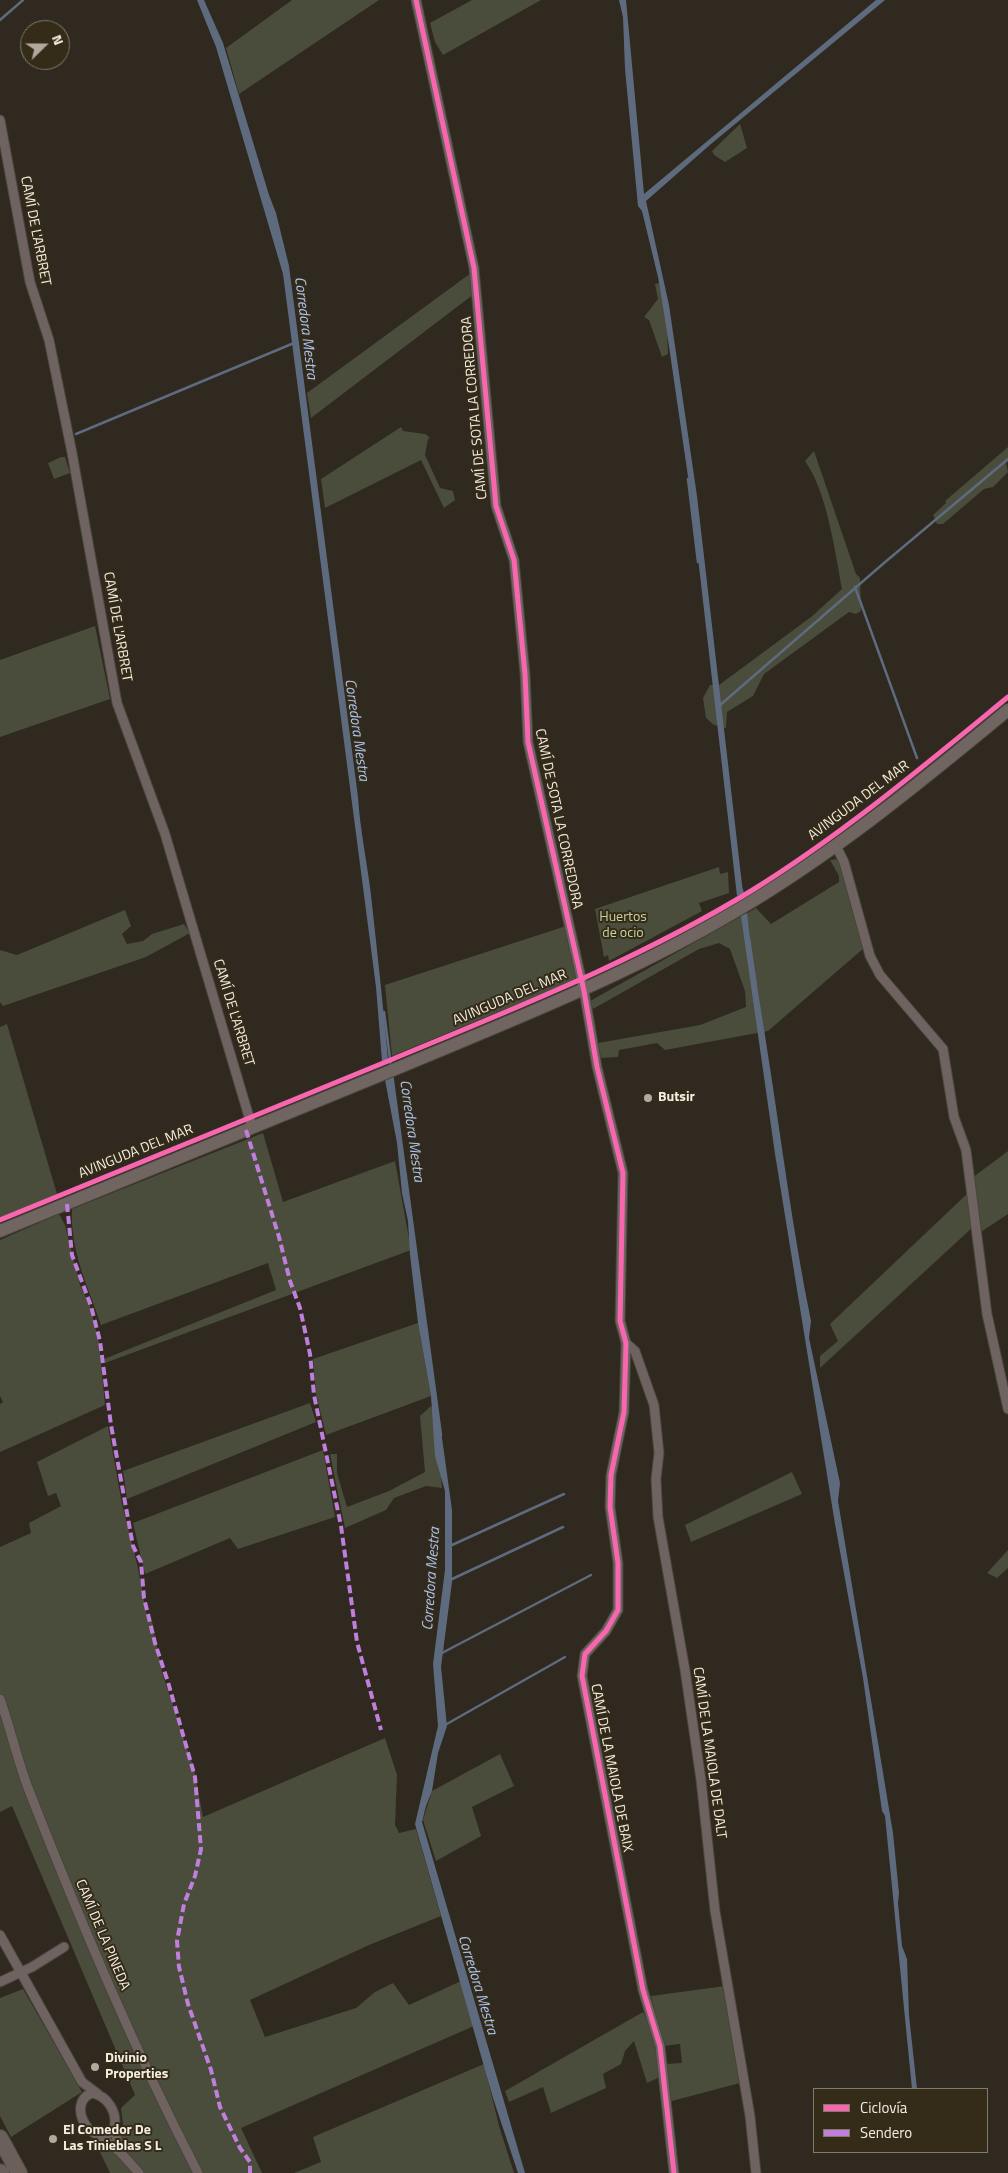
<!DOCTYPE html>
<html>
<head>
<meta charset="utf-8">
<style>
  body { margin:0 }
  #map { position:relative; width:1008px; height:2173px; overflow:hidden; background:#2f291f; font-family:"Titillium Web",sans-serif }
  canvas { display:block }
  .legend { position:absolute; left:813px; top:2088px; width:175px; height:65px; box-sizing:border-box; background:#352b19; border:1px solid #817969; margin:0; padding:6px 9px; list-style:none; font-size:15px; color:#f4eee2 }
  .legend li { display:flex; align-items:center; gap:10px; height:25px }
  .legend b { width:25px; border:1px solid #817969 }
  .north { position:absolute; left:20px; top:20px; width:50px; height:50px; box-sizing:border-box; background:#352b19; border:1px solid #817969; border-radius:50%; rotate:68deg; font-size:14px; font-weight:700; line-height:20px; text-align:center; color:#f4eee2 }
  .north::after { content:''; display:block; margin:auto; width:18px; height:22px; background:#afa99e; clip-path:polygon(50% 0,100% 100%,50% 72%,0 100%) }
</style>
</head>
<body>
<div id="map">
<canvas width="1008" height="2173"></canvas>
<ul class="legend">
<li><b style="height:6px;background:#f766af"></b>Ciclovía</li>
<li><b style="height:6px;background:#c07fdc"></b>Sendero</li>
</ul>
<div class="north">N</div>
</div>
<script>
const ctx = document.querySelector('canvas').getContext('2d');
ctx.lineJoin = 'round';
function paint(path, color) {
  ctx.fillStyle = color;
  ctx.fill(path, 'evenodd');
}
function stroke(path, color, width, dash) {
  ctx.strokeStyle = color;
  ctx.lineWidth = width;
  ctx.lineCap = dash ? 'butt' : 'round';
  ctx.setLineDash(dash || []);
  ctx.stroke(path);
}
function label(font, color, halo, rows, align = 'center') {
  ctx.font = font + ' "Titillium Web",sans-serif';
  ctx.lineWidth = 4;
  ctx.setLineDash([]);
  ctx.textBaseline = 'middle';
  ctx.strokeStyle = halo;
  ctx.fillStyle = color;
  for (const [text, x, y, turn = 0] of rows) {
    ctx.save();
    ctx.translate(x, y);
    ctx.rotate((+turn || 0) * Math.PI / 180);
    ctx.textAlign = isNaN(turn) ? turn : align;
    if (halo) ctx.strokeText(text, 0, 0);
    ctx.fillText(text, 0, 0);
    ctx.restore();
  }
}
const green = new Path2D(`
  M292,0h87l-140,94 -13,-46z
  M472,0h69l-98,55 -8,-13 -5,-19z
  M740,124l7,24 -22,14 -11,-7 -2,-4z
  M471,273l3,21 -163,124 -4,-25z
  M659,283l8,40 1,31 -6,3 -13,-37 -5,-3 14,-18 -3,-15z
  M401,427l2,4 22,3 5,4 -2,1 -3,16 15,33 13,3 2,9 -11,8 -23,-48 -96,48 -4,-29z
  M1008,447v14l-2,2 2,9 -15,15 -9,2 -41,35h-6l-4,-9 13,-12 -1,-2z
  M814,451l42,123 4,4 1,33 -5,3 -7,-2 -85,62 -11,22 -26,16 -1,16 -12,-3 -8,-7 -3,-20 7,-13h9l92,-68 31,-28c-7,-38 -15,-97 -37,-128z
  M61,457h4l5,16 -16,6 -6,-16z
  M95,626l15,73 -110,38v-77z
  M839,859l25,89 -96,83 -103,19 -8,-7 -38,7 -1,7 -17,1 -3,-15 102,-18 46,-18 -1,-16 -15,-42 -11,-6 -20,6 -106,60 -3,-8 166,-93 15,16 68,-42v-6l-9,-16z
  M719,867l1,7 8,-2 1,21 -30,10 3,8 -93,50 -1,-6 -4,2 -9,-48z
  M125,910l6,16 -9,8 5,10 16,-3 9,-7 32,-10 6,9 -44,24 -143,49 -3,-4v-52l17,5z
  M566,926l12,53 -186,77 -7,-71z
  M7,1024l50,170 -57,24v-191z
  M263,1133l20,69 112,-41 16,89 -306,113 -1,-4 172,-69 -8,-27 -167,62c-13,-39 -31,-73 -29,-116z
  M1008,1151v63l-27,18 -9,-54z
  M969,1192l4,35 -153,141v-12l18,-15 -8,-17z
  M59,1214l6,11 15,60 10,21 9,37 6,62 -105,47v-48l3,-2 -3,-6v-156z
  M418,1323l13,73 -105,39 -10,-41 -3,-35z
  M310,1403l6,19 -189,77 -4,-28z
  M431,1406l6,18 5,64 -16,-2 -32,12 -8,12 -41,18 -15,-74h7v19l10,34 42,-16 36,-19 -5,-56z
  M108,1426l14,78 16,64 10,54 4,-1 10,51 32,97 9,48 182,-79 12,37 -2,50 4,8 17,-4 25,87 -72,29 -119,55 15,37 91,-29 19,-16 18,-9 16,22 52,-24 13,45 -233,102 21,45h-152l-10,-21 24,-19 -3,-25 14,-13 -123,-289 -12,6v-265l31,-14 -2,-10 32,-17 -5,-13 -8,3 -11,-34z
  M323,1450l12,67 -97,32 -8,-11 -85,36 -12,-51z
  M792,1472l10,22 -111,48 -6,-17z
  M1008,1550v18l-11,10 -10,-5z
  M500,1754l14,32 -42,21 9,29 -45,25 -13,-41 9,-29z
  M725,1986l15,97 -72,19 -4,-38 18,-1 -2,-19 -17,2 -12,-50z
  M23,1989l59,103 -71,45 -11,-21v-118z
  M643,2012l14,24 3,41 -13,6 -13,-42 -9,10 -4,13 -18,10 3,14 -55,25 -8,-26 -34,15 -4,-11z
  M484,2064l15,62 15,47h-220l27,-11 -8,-25z`);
const water = new Path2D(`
  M197,0h7l19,43 46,152 7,18 13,53 69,531c2,33 9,65 13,98 6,55 12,109 17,164l-6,2 -6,-74 -93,-713 -67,-227z
  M619,0h7l18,194 232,-194h9l-174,144 -65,57 23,104 28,191 46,397 -6,3 -46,-399 -26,-178 -7,-42 -16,-66 -4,-5 -13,-137 -2,-52z
  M747,913c5,48 14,94 21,142 14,89 25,178 43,266l-2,17 31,145 -2,18 55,332 6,60 -1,10 4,43 5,13 2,56 8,74h-5l-27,-273 -3,-5 -19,-133 -28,-154 -60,-370 -34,-238z
  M392,1077l60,433v72l-11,85 6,59 -9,27 -6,38 -6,15 -4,16 103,351h-7l-25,-75 -78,-274 23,-98 -5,-62 12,-94v-79l-10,-35 -4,-60 -13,-73 -8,-68 -2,-34 -6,-28 -5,-50 -12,-63z`);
const stream = new Path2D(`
  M0,20l23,-20
  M76,434l218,-91
  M688,479l10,83
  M855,587l62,171
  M719,706l165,-143 124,-104
  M742,890l2,12
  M749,939l7,47
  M384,1012l7,54
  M392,1074l49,361
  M452,1545l112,-51
  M450,1580l113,-53
  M440,1654l151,-79
  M445,1725l120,-68`);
const street = new Path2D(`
  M416,0l58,268 22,238 18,54 11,114 3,68 56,249 13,76 26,106 -3,148 6,22 -2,69 -13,63 -1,32 8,56v47l-12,21 -21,23 -3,22 61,314 17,56 14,127
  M0,120l30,162 19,58 23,113 45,250 48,131 87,293
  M836,846l8,16 26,94 10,19 63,74 11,68 12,33 21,164 21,95
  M626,1343l9,8 19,54 5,48 -3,26 2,38 27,153 16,110 14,131 35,205 6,57
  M0,1699c11,31 18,64 30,94 51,130 104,256 168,380
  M0,1935l82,147 16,12
  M0,1982l32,-15 32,-20
  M92,2093c16,3 26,20 22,35 -18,26 -51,-24 -22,-35z
  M114,2128l6,24
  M100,2136l20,16 19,21`);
const secondary = new Path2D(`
  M0,1231c131,-54 262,-107 393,-161 117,-49 233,-94 343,-159 97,-57 185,-129 272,-201`);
const highway = new Path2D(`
  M0,2138l19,35
  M0,2172l1,1`);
const quiet = new Path2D(`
  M246,1130l33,107 11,44 10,27 10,46 4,41 27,131 16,116 24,88
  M67,1204l5,51 19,51 9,35 11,84 22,121 8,16 3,36 11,45 13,39 27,95 6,72 -6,27 -11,28 -7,37 2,26 9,37 23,66 9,37 20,41 10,14v11`);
const cycleway = new Path2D(`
  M416,0l58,268 22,238 18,54 11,114 3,68 56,249 13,76 26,106 -3,148 6,22 -2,69 -13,63 -1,32 8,56v47l-12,21 -21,23 -3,22 61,314 17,56 14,127
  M0,1220c131,-54 262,-107 393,-161 122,-51 245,-99 358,-168 92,-57 174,-126 257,-194`);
const markers = [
  [648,1098,5,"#afa99e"],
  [95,2067,5,"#afa99e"],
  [53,2139,5,"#afa99e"]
];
const streetNames = [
  ["CAMÍ DE L'ARBRET",35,231,79],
  ["CAMÍ DE SOTA LA CORREDORA",475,408,-95],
  ["CAMÍ DE L'ARBRET",117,627,80],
  ["AVINGUDA DEL MAR",859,801,-37],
  ["CAMÍ DE SOTA LA CORREDORA",558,819,78],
  ["AVINGUDA DEL MAR",510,998,-23],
  ["CAMÍ DE L'ARBRET",233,1013,73],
  ["AVINGUDA DEL MAR",136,1152,-22],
  ["CAMÍ DE LA MAIOLA DE DALT",709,1753,82],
  ["CAMÍ DE LA MAIOLA DE BAIX",611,1768,79],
  ["CAMÍ DE LA PINEDA",102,1935,67]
];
const parkNames = [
  ["Huertos",623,918],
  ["de ocio",623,934]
];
const poiNames = [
  ["Butsir",658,1098],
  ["Divinio",105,2059],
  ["Properties",105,2075],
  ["El Comedor De",63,2131],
  ["Las Tinieblas S L",63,2147]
];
const waterNames = [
  ["Corredora Mestra",305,328,83],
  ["Corredora Mestra",356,730,82],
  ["Corredora Mestra",411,1131,82],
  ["Corredora Mestra",432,1579,-86],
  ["Corredora Mestra",477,1985,73]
];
paint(green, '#4a4d3b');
paint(water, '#5e6b7f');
stroke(stream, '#5e6b7f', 2.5);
stroke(street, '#49443c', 11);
stroke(secondary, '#49443c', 14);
stroke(highway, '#49443c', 18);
stroke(street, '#6e6360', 9);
stroke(secondary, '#706560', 12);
stroke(highway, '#6b6059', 16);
stroke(quiet, '#c07fdc', 4, [8, 4]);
stroke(cycleway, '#f766af', 5);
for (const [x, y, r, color] of markers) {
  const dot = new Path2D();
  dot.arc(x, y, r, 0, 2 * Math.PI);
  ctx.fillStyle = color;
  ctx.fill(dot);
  stroke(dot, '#352b19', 2);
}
label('14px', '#f4eee2', '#352b19', streetNames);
label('14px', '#c7d49f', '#352b19', parkNames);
label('bold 14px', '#f4eee2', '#352b19', poiNames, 'left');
label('italic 15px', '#aac5f3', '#352b19', waterNames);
</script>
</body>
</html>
